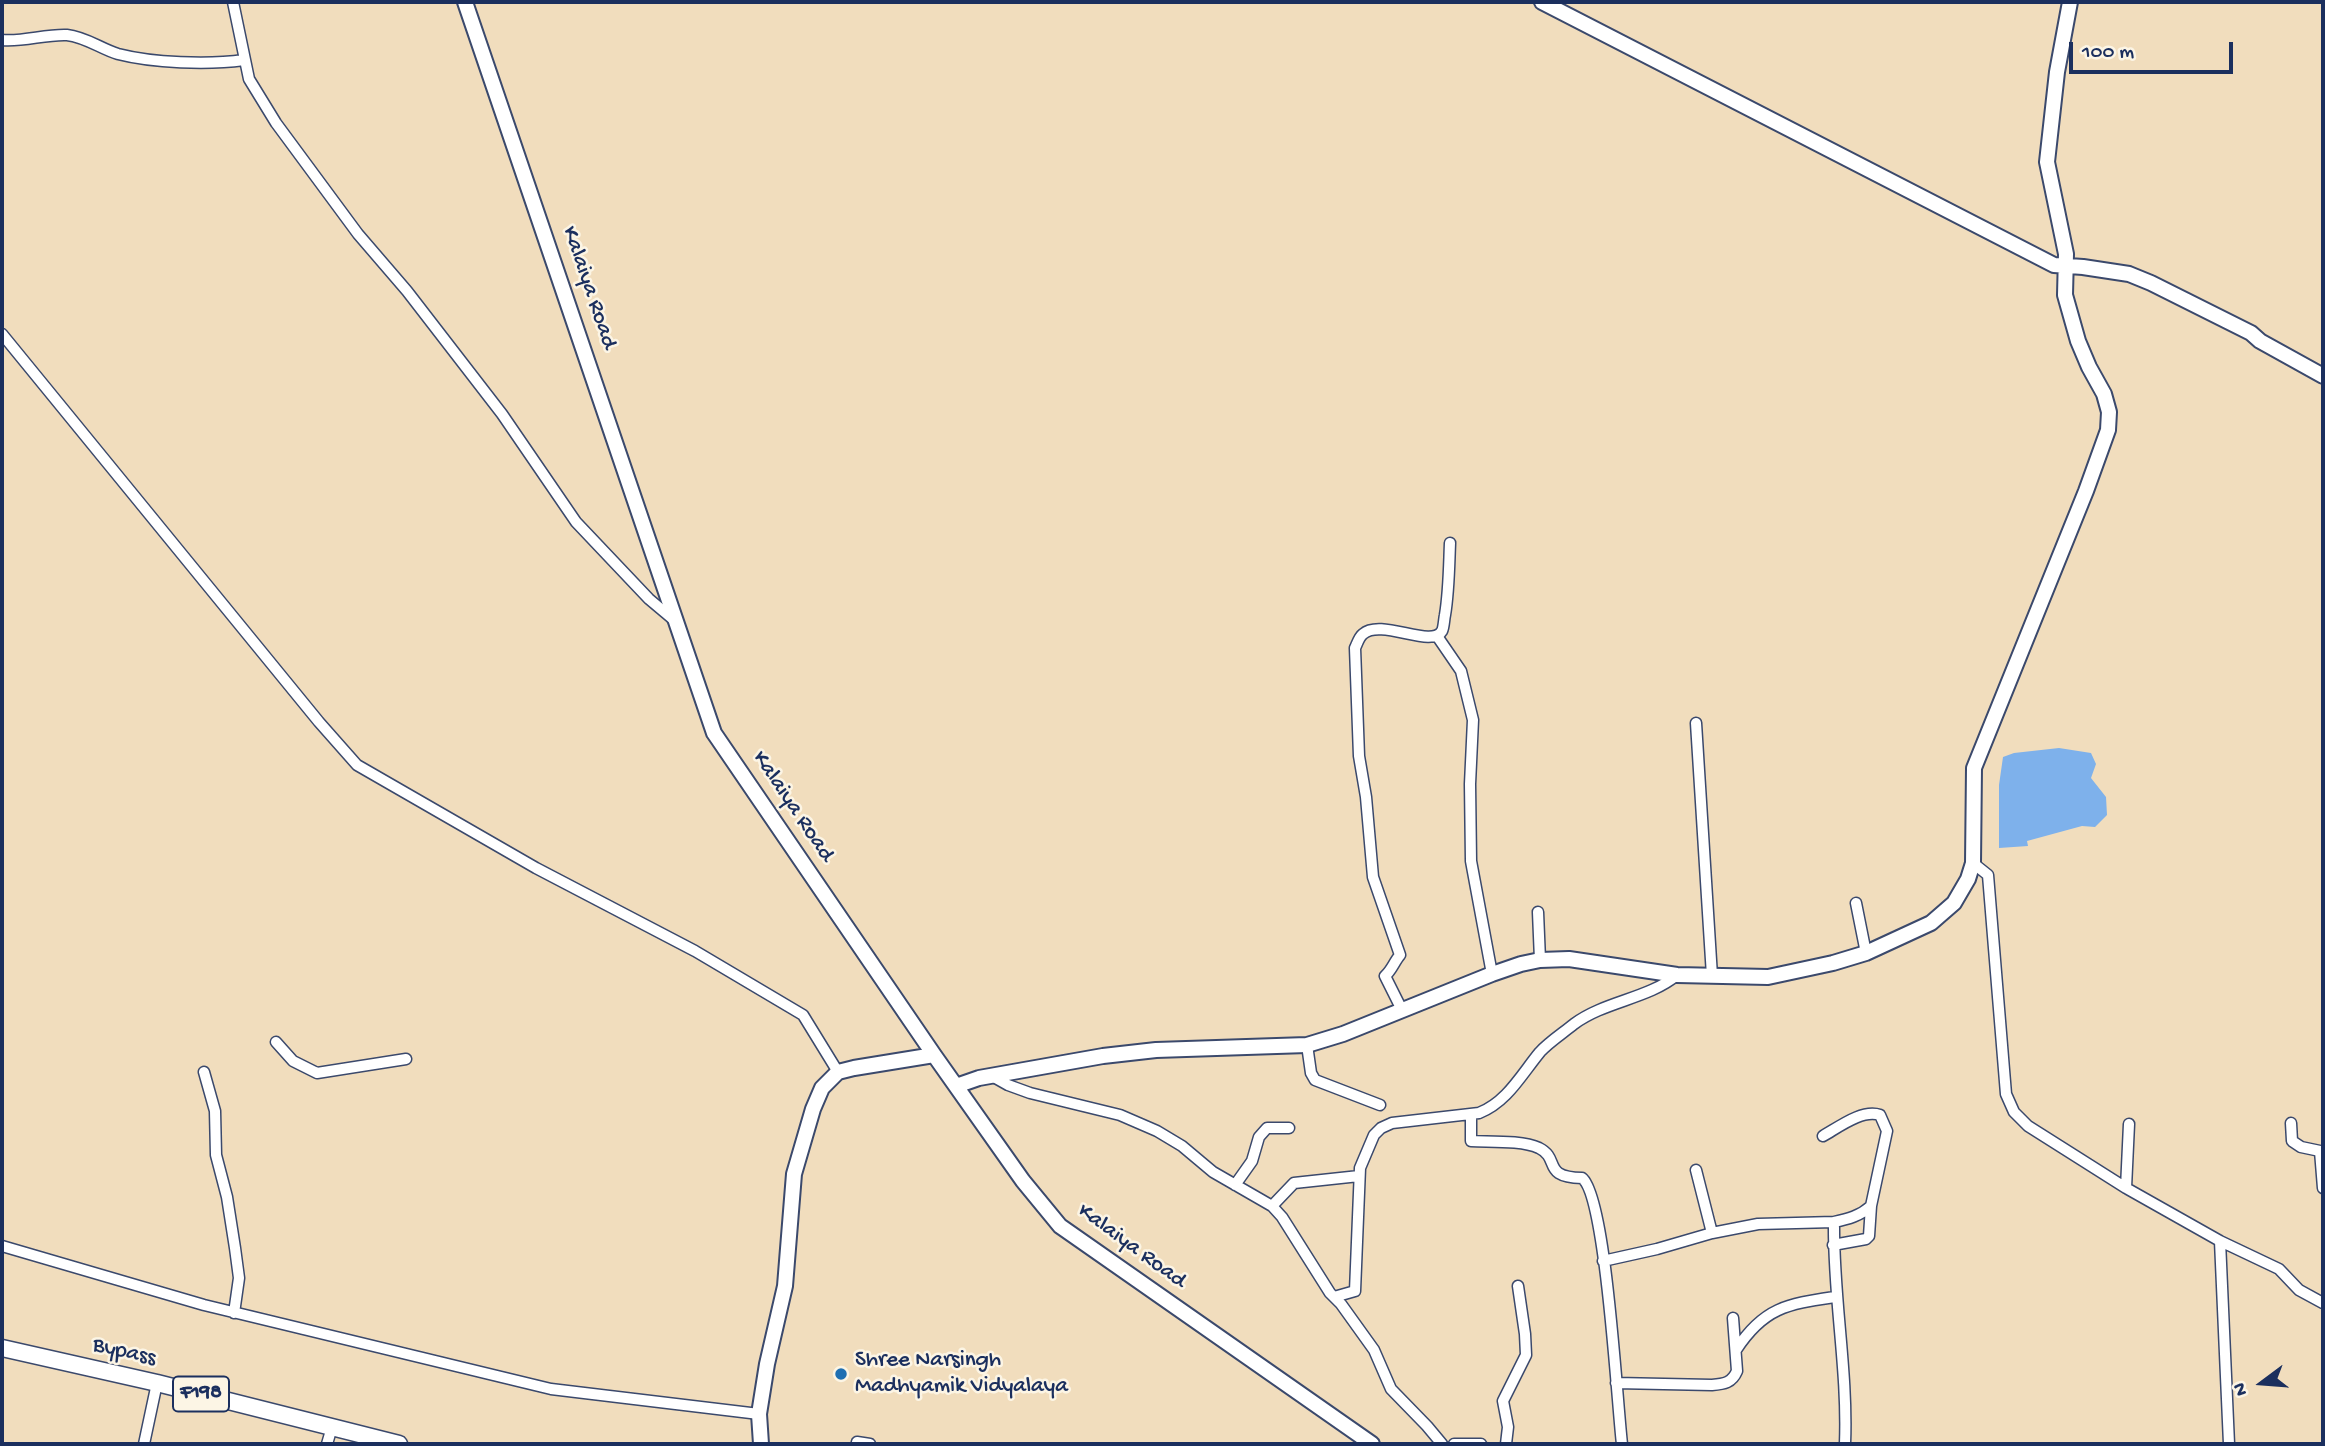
<!DOCTYPE html>
<html>
<head>
<meta charset="utf-8">
<style>
  body { margin:0 }
  #map { position:relative; width:2325px; height:1446px; overflow:hidden; background:#f1ddbd; font-family:"Gochi Hand",sans-serif }
  canvas { display:block }
  .frame { position:absolute; inset:0; border:4px solid #1b2f5e; pointer-events:none }
  .north { position:absolute; left:2227px; top:1348px; width:70px; height:70px; -webkit-text-stroke:5px #fcf5e5; paint-order:stroke; rotate:254deg; font-size:19px; font-weight:700; line-height:28px; text-align:center; color:#1b2f5e }
  .north::after { content:''; display:block; margin:auto; width:24px; height:32px; background:#1b2f5e; clip-path:polygon(50% 0,100% 100%,50% 72%,0 100%) }
  .scale { position:absolute; left:2069px; top:42px; width:164px; height:32px; box-sizing:border-box; border:4px solid #1b2f5e; border-top:0; padding-left:9px; font-size:21px; line-height:24px; white-space:nowrap; color:#1b2f5e; -webkit-text-stroke:5px #fcf5e5; paint-order:stroke }
</style>
</head>
<body>
<div id="map">
<canvas width="2325" height="1446"></canvas>
<div class="frame"></div>
<div class="north">N</div>
<div class="scale">100 m</div>
</div>
<script>
const ctx = document.querySelector('canvas').getContext('2d');
ctx.lineJoin = 'round';
function paint(path, color) {
  ctx.fillStyle = color;
  ctx.fill(path, 'evenodd');
}
function stroke(path, color, width, dash) {
  ctx.strokeStyle = color;
  ctx.lineWidth = width;
  ctx.lineCap = dash ? 'butt' : 'round';
  ctx.setLineDash(dash || []);
  ctx.stroke(path);
}
function label(font, color, halo, rows, align = 'center') {
  ctx.font = font + ' "Gochi Hand",sans-serif';
  ctx.lineWidth = 5;
  ctx.setLineDash([]);
  ctx.textBaseline = 'middle';
  ctx.strokeStyle = halo;
  ctx.fillStyle = color;
  for (const [text, x, y, turn = 0] of rows) {
    ctx.save();
    ctx.translate(x, y);
    ctx.rotate((+turn || 0) * Math.PI / 180);
    ctx.textAlign = isNaN(turn) ? turn : align;
    if (halo) ctx.strokeText(text, 0, 0);
    ctx.fillText(text, 0, 0);
    ctx.restore();
  }
}
const water = new Path2D(`
  M2059,748l32,5 5,11 -5,14 15,19 1,18 -12,12 -13,-1 -55,15 1,5 -29,2v-63l4,-28 11,-4z`);
const street = new Path2D(`
  M233,2l16,77 27,44 82,111 49,57 95,123 74,108 73,77 25,21
  M2,40c22,2 43,-6 65,-5 19,2 34,14 51,19 35,9 90,11 126,6
  M2,334l317,388 38,43 179,103 159,83 108,64 35,57
  M1437,636l24,35 12,49 -3,64 1,77 21,113
  M1696,723l16,253
  M1973,863l15,12 18,219 8,18 14,14 98,62 94,53 59,28 20,21 24,13
  M1856,903l10,50
  M1538,912l2,48
  M1402,1010l-17,-34c7,-6 9,-14 15,-21l-27,-78 -7,-80 -7,-41 -4,-108c2,-4 4,-11 8,-14 18,-16 69,15 79,-3 2,-4 2,-12 3,-16 4,-24 4,-48 5,-72
  M276,1042l17,19 24,12 89,-14
  M1307,1045l4,28 4,7 65,25
  M204,1072l11,39 1,44 11,42 8,51 4,30 -5,35
  M992,1076l16,9 22,8 90,22 37,16 25,15 31,26 59,34 10,11 48,76 11,11 33,46 17,39 36,37 15,18
  M1471,1114v27c19,1 51,-1 68,7 22,11 2,29 43,30 24,18 35,225 40,266
  M2291,1123l1,18 9,6 19,4 3,37
  M1823,1136c16,-9 39,-27 57,-21l7,16 -16,75c-11,10 -23,13 -37,16 -1,75 14,148 11,222
  M1696,1170l16,63
  M1235,1185l17,-24 7,-24 8,-9h22
  M2126,1188l3,-64
  M1272,1206l22,-23 65,-7
  M2220,1241l9,203
  M1833,1245l33,-6 3,-3 2,-30
  M2,1246l202,59 347,84 208,25
  M1603,1261l54,-12 55,-16 46,-9 76,-2
  M1334,1297l21,-6 5,-123 14,-33 7,-7 11,-5 87,-10c28,-11 42,-38 61,-61 9,-10 23,-19 34,-28 31,-23 74,-25 103,-49
  M1736,1350c28,-43 52,-46 99,-53
  M1616,1383l96,2c12,-1 20,-2 25,-14l-4,-53
  M857,1442l13,2
  M144,1444l13,-61
  M327,1444l5,-17
  M1454,1444h27
  M1506,1444l2,-17 -5,-26 23,-46 -1,-21 -7,-48`);
const secondary = new Path2D(`
  M465,2l249,731 220,322 89,126 37,45 312,218
  M1542,2l512,263 29,2 46,7 22,9 100,50 9,8 63,35
  M956,1086l23,-8 124,-22 53,-6 151,-5 36,-11 149,-60 29,-10 19,-4 29,-1 108,16 91,2 65,-14 33,-10 65,-30 23,-20 14,-24 5,-16 1,-95 112,-277 22,-61 1,-18 -5,-18 -15,-27 -11,-26 -13,-46 1,-41 -19,-92 10,-90 13,-70
  M761,1444l-2,-30 8,-50 18,-78 9,-112 19,-65 9,-21 16,-16 16,-4 80,-13`);
const primary = new Path2D(`
  M2,1348l155,35 242,61`);
const markers = [
  [841,1374,7,"#1f6fb2"]
];
const shields = [
  [201,1394,56]
];
const shieldNames = [
  ["F198",201,1394]
];
const streetNames = [
  ["Kalaiya Road",588,288,71],
  ["Kalaiya Road",792,807,56],
  ["Kalaiya Road",1131,1247,36],
  ["Bypass",124,1353,13]
];
const poiNames = [
  ["Shree Narsingh",855,1361],
  ["Madhyamik Vidyalaya",855,1387]
];
paint(water, '#7eb1eb');
stroke(street, '#3b496c', 13);
stroke(secondary, '#3b496c', 18);
stroke(primary, '#3b496c', 19);
stroke(street, '#fff', 10);
stroke(secondary, '#fff', 14);
stroke(primary, '#fff', 16);
for (const [x, y, r, color] of markers) {
  const dot = new Path2D();
  dot.arc(x, y, r, 0, 2 * Math.PI);
  ctx.fillStyle = color;
  ctx.fill(dot);
  stroke(dot, '#fcf5e5', 2.5);
}
for (const [x, y, w] of shields) {
  const box = new Path2D();
  box.roundRect(x - w / 2, y - 17.5, w, 35, 5);
  ctx.fillStyle = '#fcf5e5';
  ctx.fill(box);
  stroke(box, '#1b2f5e', 2);
}
label('bold 21px', '#1b2f5e', null, shieldNames);
label('23px', '#1b2f5e', '#fcf5e5', streetNames);
label('23px', '#1b2f5e', '#fcf5e5', poiNames, 'left');
</script>
</body>
</html>
